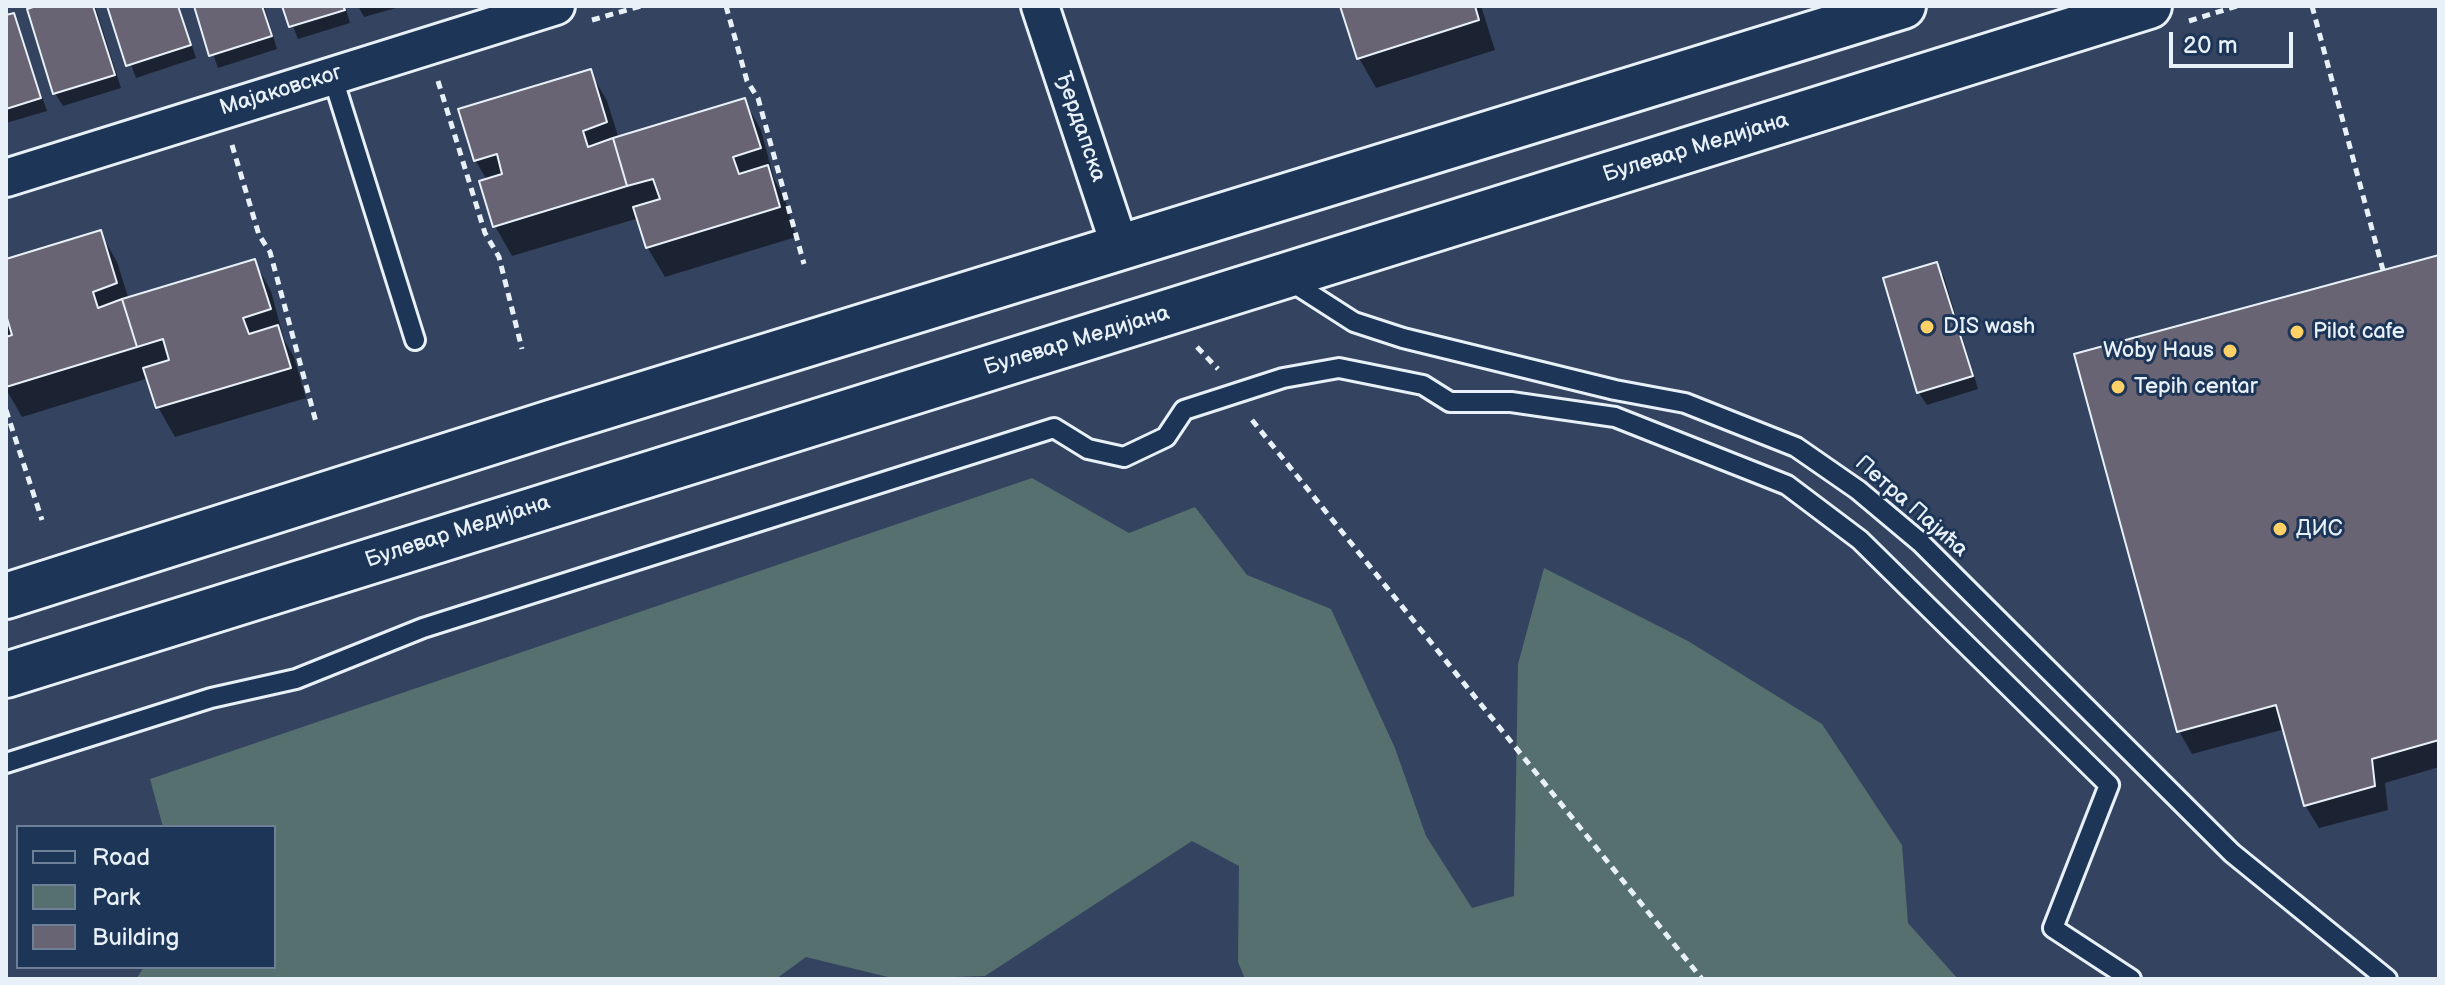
<!DOCTYPE html>
<html>
<head>
<meta charset="utf-8">
<style>
  body { margin:0 }
  #map { position:relative; width:2445px; height:985px; overflow:hidden; background:#344360; font-family:"Balsamiq Sans",sans-serif }
  canvas { display:block }
  .frame { position:absolute; inset:0; border:8px solid #e8f1f8; pointer-events:none }
  .legend { position:absolute; left:16px; top:825px; width:260px; height:144px; box-sizing:border-box; background:#1d3557; border:2px solid #6e8097; margin:0; padding:10px 14px; list-style:none; font-size:24px; color:#e8f1f8 }
  .legend li { display:flex; align-items:center; gap:16px; height:40px }
  .legend b { width:40px; border:2px solid #6e8097 }
  .scale { position:absolute; left:2169px; top:32px; width:124px; height:36px; box-sizing:border-box; border:4px solid #e8f1f8; border-top:0; padding-left:10px; font-size:24px; line-height:28px; white-space:nowrap; color:#e8f1f8; -webkit-text-stroke:6px #1d3557; paint-order:stroke }
</style>
</head>
<body>
<div id="map">
<canvas width="2445" height="985"></canvas>
<div class="frame"></div>
<ul class="legend">
<li><b style="height:10px;background:#1d3557"></b>Road</li>
<li><b style="height:22px;background:#55706e"></b>Park</li>
<li><b style="height:22px;background:#686474"></b>Building</li>
</ul>
<div class="scale">20 m</div>
</div>
<script>
const ctx = document.querySelector('canvas').getContext('2d');
ctx.lineJoin = 'round';
function paint(path, color) {
  ctx.fillStyle = color;
  ctx.fill(path, 'evenodd');
}
function stroke(path, color, width, dash) {
  ctx.strokeStyle = color;
  ctx.lineWidth = width;
  ctx.lineCap = dash ? 'butt' : 'round';
  ctx.setLineDash(dash || []);
  ctx.stroke(path);
}
function label(font, color, halo, rows, align = 'center') {
  ctx.font = font + ' "Balsamiq Sans",sans-serif';
  ctx.lineWidth = 6;
  ctx.setLineDash([]);
  ctx.textBaseline = 'middle';
  ctx.strokeStyle = halo;
  ctx.fillStyle = color;
  for (const [text, x, y, turn = 0] of rows) {
    ctx.save();
    ctx.translate(x, y);
    ctx.rotate((+turn || 0) * Math.PI / 180);
    ctx.textAlign = isNaN(turn) ? turn : align;
    if (halo) ctx.strokeText(text, 0, 0);
    ctx.fillText(text, 0, 0);
    ctx.restore();
  }
}
const green = new Path2D(`
  M1032,478l97,55 66,-26 52,68 84,34 64,139 31,88 46,72 42,-12 4,-232 26,-96 144,73 134,83 80,121 6,78 50,56h-713l-7,-17 1,-96 -47,-25 -207,135 -89,3 -90,-22 -30,22h-640l8,-12h130v-140h-111l-13,-48z`);
const shadow = new Path2D(`
  M43,6h52l26,82 -58,18 -8,-13 -25,-83z
  M109,6h70l17,52 -60,20z
  M196,6h68l13,43 -59,19z
  M285,6h60l5,17 -52,16z
  M358,6h45l-39,11z
  M1342,6h139l14,44 -119,38 -17,-30z
  M13,15l34,96 -41,12v-106z
  M590,71l17,30 12,38 125,-39 17,30 13,49 10,18 12,40 -131,40 -18,-30 -8,-29 -127,38 -17,-30 -8,-46 -12,-20z
  M100,232l17,30 12,38 125,-39 17,30 13,49 10,17 12,41 -131,39 -17,-30 -9,-29 -127,39 -16,-28v-128z
  M2439,257v510l-54,16 3,27 -69,18 -14,-23 -20,-76 -93,25 -13,-23z
  M1936,264l8,13 34,112 -51,16 -8,-12 -34,-113z`);
const building = new Path2D(`
  M36,6h57l22,69 -62,19 -26,-85z
  M107,6h71l13,39 -65,21z
  M194,6h68l10,30 -63,20z
  M282,6h61l2,4 -56,17z
  M1340,6h135l4,14 -122,39z
  M14,13l27,85 -35,11v-94z
  M591,69l16,53 -24,9 5,16 25,-9 14,48 -134,41 -14,-46 23,-7 -5,-20 -23,7 -16,-52z
  M745,98l16,50 -28,9 6,17 29,-9 12,42 -134,41 -13,-41 27,-8 -7,-20 -26,7 -14,-48z
  M101,230l16,53 -24,9 5,16 24,-9 15,48 -131,40v-50l6,-2 -6,-20v-56z
  M2439,255v485l-67,19 3,27 -71,20 -28,-101 -99,27 -103,-378z
  M255,259l16,50 -28,9 6,16 29,-9 13,43 -135,40 -13,-40 26,-8 -6,-21 -26,8 -15,-48z
  M1937,262l36,114 -56,17 -34,-115z`);
const path = new Path2D(`
  M726,6l21,75 11,17 46,166
  M2312,6l71,264
  M592,20l49,-14
  M2189,21l48,-15
  M438,81l47,152 14,24 23,92
  M232,145l27,90 11,17 46,170
  M1197,347l21,22
  M6,410l36,110
  M1252,420l450,559`);
const lane = new Path2D(`
  M332,75l83,265
  M1287,279l67,43 49,16 212,52 70,13 111,44 62,43 62,52 312,311 155,126
  M6,763l205,-65 85,-19 127,-51 631,-200 34,21 36,8 42,-20 18,-27 99,-32 56,-10 84,17 27,17h61l104,15 172,68 73,55 249,245 -56,143 78,51`);
const street = new Path2D(`
  M1040,6l80,241
  M6,178l550,-172`);
const secondary = new Path2D(`
  M6,596l551,-175 1346,-415
  M6,675l2143,-669`);
const markers = [
  [1927,327,8,"#ffd166"],
  [2297,332,8,"#ffd166"],
  [2230,351,8,"#ffd166"],
  [2118,387,8,"#ffd166"],
  [2280,529,8,"#ffd166"]
];
const streetNames = [
  ["Мајаковског",281,91,-17],
  ["Ђердапска",1080,127,71],
  ["Булевар Медијана",1696,148,-17],
  ["Булевар Медијана",1077,341,-17],
  ["Петра Пајића",1911,507,41],
  ["Булевар Медијана",458,532,-18]
];
const poiNames = [
  ["DIS wash",1943,327],
  ["Pilot cafe",2313,332],
  ["Woby Haus",2214,351,"right"],
  ["Tepih centar",2134,387],
  ["ДИС",2296,529]
];
paint(green, '#55706e');
paint(shadow, '#0007');
paint(building, '#686474');
stroke(building, '#e8f1f8', 2);
stroke(lane, '#e8f1f8', 24);
stroke(street, '#e8f1f8', 42);
stroke(secondary, '#e8f1f8', 50);
stroke(path, '#e8f1f8', 5, [8, 6]);
stroke(lane, '#1d3557', 18);
stroke(street, '#1d3557', 36);
stroke(secondary, '#1d3557', 44);
for (const [x, y, r, color] of markers) {
  const dot = new Path2D();
  dot.arc(x, y, r, 0, 2 * Math.PI);
  ctx.fillStyle = color;
  ctx.fill(dot);
  stroke(dot, '#1d3557', 3);
}
label('22px', '#e8f1f8', '#1d3557', streetNames);
label('22px', '#e8f1f8', '#1d3557', poiNames, 'left');
</script>
</body>
</html>
